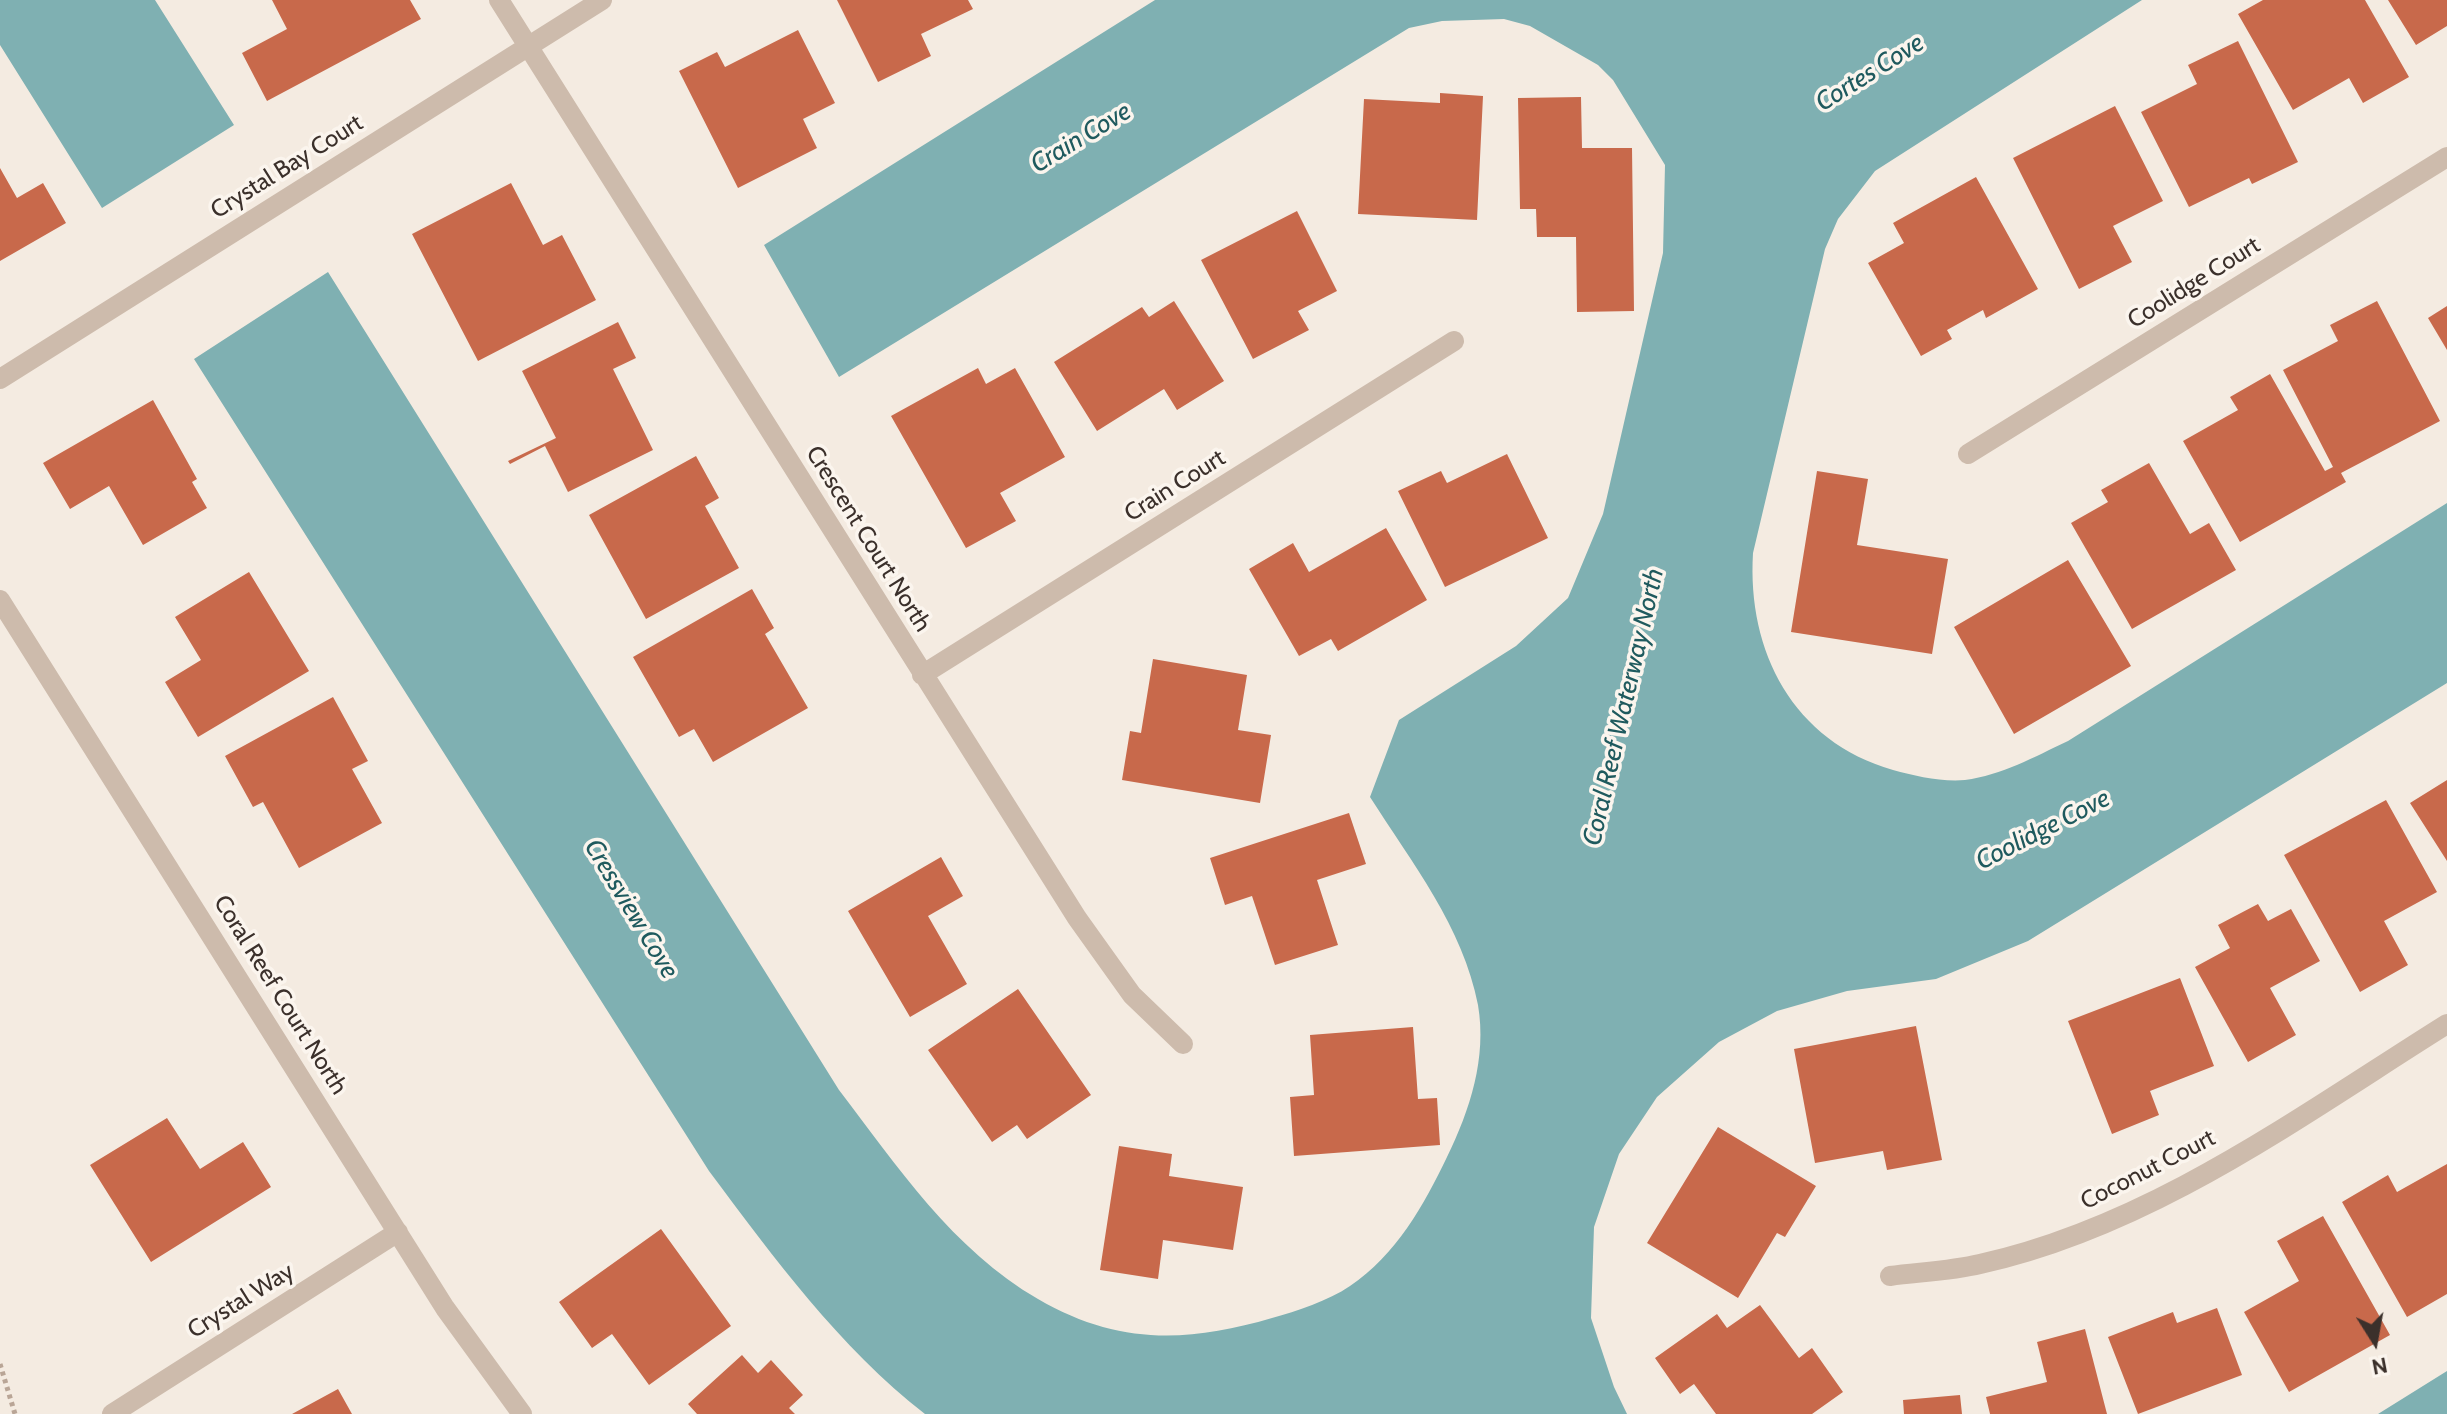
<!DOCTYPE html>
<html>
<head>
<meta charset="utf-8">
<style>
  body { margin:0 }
  #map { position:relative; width:2447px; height:1414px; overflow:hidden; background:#f4ebe1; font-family:Cabin,sans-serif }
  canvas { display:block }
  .north { position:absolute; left:2335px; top:1302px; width:80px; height:80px; -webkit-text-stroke:6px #fbf5ee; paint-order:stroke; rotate:169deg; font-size:22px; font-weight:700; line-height:32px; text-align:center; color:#3b302b }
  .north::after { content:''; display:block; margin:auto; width:28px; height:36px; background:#3b302b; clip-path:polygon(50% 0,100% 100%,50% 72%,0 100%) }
</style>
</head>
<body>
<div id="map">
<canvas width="2447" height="1414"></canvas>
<div class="north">N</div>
</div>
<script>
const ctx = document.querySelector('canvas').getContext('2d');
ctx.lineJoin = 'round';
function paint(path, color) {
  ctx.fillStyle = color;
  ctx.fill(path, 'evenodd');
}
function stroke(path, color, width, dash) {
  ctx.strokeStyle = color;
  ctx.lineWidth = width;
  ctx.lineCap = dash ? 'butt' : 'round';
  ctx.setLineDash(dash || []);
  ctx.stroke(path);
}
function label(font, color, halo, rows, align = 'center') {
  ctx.font = font + ' Cabin,sans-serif';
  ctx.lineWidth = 7;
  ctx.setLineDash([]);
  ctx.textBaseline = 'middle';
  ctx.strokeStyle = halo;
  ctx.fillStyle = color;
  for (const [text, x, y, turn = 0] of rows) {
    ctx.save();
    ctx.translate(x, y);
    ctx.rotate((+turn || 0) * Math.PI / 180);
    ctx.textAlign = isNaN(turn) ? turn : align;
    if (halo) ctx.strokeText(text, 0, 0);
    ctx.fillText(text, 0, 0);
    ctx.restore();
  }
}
const water = new Path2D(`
  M0,0h155l79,125 -132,83 -102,-163z
  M1155,0h987l-267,171 -37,48 -13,30 -72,304c-6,99 40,188 140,217 22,6 48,12 72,10 37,-5 69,-23 103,-39l379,-238v180l-419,258 -92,38 -89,12 -70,20 -58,31 -62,55 -38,57 -25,73 -3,91 23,69 13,27h-702c-86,-67 -151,-156 -216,-243l-515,-812 134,-87 511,818c58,76 114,160 199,209 79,46 149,44 234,19 25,-7 56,-17 78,-32 46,-31 74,-81 97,-129 23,-47 40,-99 31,-152 -15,-78 -66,-142 -108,-208l29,-77 117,-74 52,-48 35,-84 60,-261 2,-88 -52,-85 -15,-15 -68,-39 -26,-7 -62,2 -33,7 -570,349 -75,-132z
  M2447,1371v43h-69z`);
const building = new Path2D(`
  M272,0h138l11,19 -154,82 -25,-48 45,-24z
  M837,0h131l5,9 -52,25 10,22 -53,26z
  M2263,0h102l44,77 -46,26 -14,-25 -56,32 -55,-96z
  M2388,0h59v26l-31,19z
  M798,30l37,73 -32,16 14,29 -79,40 -59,-117 38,-19 8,15z
  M2238,41l60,121 -46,22 -3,-6 -60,29 -48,-95 56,-28 -9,-19z
  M1440,93l43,3 -6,124 -119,-6 6,-115 76,4z
  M1581,97l1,51h50l2,163 -57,1 -1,-75h-39l-1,-28h-16l-2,-111z
  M2115,106l48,95 -50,25 19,36 -53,27 -66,-131z
  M0,168l17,30 26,-15 23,40 -66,38z
  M1976,177l62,112 -52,29 -3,-8 -36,20 5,9 -31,17 -53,-93 36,-20 -11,-20z
  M511,183l32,62 19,-10 34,65 -118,61 -66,-127z
  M1297,211l40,80 -39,20 11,19 -56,29 -52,-99z
  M1174,301l50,80 -47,29 -13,-21 -67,42 -43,-69 88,-55 7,10z
  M2377,301l63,120 -99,52 5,9 -106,60 -57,-101 55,-31 -8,-13 40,-23 55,97 8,-4 -50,-97 55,-29 -8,-16z
  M2447,306v44l-19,-32z
  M618,322l18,36 -23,11 40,81 -85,42 -23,-46 -35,18 -2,-3 48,-23 -34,-67z
  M978,368l8,16 29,-16 50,89 -65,36 16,28 -50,27 -75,-132z
  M153,400l44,79 -5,3 15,26 -64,37 -34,-59 -39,23 -27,-46z
  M1507,454l41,84 -103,49 -47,-96 43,-20 6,12z
  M696,456l23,42 -14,8 34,62 -93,51 -57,-104z
  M2149,463l41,71 19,-11 27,47 -104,59 -61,-106 37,-21 -7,-12z
  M1817,471l51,8 -11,66 91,14 -16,95 -141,-22z
  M1386,528l41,72 -89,51 -7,-12 -32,17 -50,-87 44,-26 16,29z
  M2068,560l63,106 -117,68 -60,-107z
  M249,572l60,99 -111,66 -33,-55 36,-22 -26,-43z
  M752,589l22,39 -9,6 43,74 -95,54 -19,-33 -15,8 -46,-80z
  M1153,659l94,16 -9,55 33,5 -11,68 -138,-23 8,-49 11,2z
  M333,697l35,64 -16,8 30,54 -83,45 -36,-66 -10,5 -28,-51z
  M2447,780v81l-37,-58z
  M2386,800l51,92 -53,29 24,44 -48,27 -76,-137z
  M1349,813l17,51 -49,16 21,65 -63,20 -23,-69 -27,9 -15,-47z
  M941,857l22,39 -35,20 39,68 -57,33 -62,-106z
  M2258,904l10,17 23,-12 29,52 -50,27 26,47 -48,27 -53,-95 35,-19 -12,-23z
  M2180,978l34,88 -64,25 9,24 -47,19 -44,-113z
  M1018,989l73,106 -64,44 -10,-14 -25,17 -64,-92z
  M1916,1026l26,134 -55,10 -4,-19 -68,12 -21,-114z
  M1413,1027l5,72 19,-1 3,47 -146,11 -4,-59 24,-2 -4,-60z
  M167,1118l33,51 43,-27 28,45 -120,75 -61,-97z
  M1718,1127l98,59 -31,51 -8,-4 -39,65 -91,-55z
  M1119,1146l53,8 -3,22 74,11 -10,63 -70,-10 -5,39 -58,-9z
  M2447,1164v130l-40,23 -65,-115 46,-27 9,17z
  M2323,1216l67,119 -101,57 -45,-80 55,-31 -22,-40z
  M661,1229l70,97 -82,59 -37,-51 -20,14 -33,-46z
  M1760,1305l39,53 13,-10 31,44 -31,22h-96l-22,-30 -14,10 -25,-36 62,-44 10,14z
  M2217,1308l25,67 -104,39 -30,-77 65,-25 4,11z
  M2085,1329l22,85h-117l-4,-17 61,-15 -10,-40z
  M742,1355l16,18 13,-13 32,35 -14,13 6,6h-98l-9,-10z
  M338,1389l14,25h-60z
  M1960,1395l2,19h-58l-1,-14z`);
const path = new Path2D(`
  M0,1364l15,50`);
const minor = new Path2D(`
  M499,0l578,918 55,77 51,49
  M0,379l602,-379
  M1968,454l479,-297
  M0,600l445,708 77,106
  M922,675l532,-334
  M1890,1276c30,-4 61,-5 90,-12 172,-38 320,-148 467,-240
  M112,1414l286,-182`);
const streetNames = [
  ["Crystal Bay Court",287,167,-32],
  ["Coolidge Court",2194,283,-32],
  ["Crain Court",1175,486,-32],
  ["Crescent Court North",868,539,58],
  ["Coral Reef Court North",280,995,58],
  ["Coconut Court",2148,1170,-27],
  ["Crystal Way",241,1301,-32]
];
const waterNames = [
  ["Cortes Cove",1870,73,-32],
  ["Crain Cove",1081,138,-31],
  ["Coral Reef Waterway North",1624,707,-77],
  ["Coolidge Cove",2043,830,-27],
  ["Cressview Cove",631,909,59]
];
paint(water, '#7fb0b2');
paint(building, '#c8694b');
stroke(path, '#b9a596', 5, [4, 4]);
stroke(minor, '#cdbbac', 20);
label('24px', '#3b302b', '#fbf5ee', streetNames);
label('italic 26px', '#1f5a5e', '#fbf5ee', waterNames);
</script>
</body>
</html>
